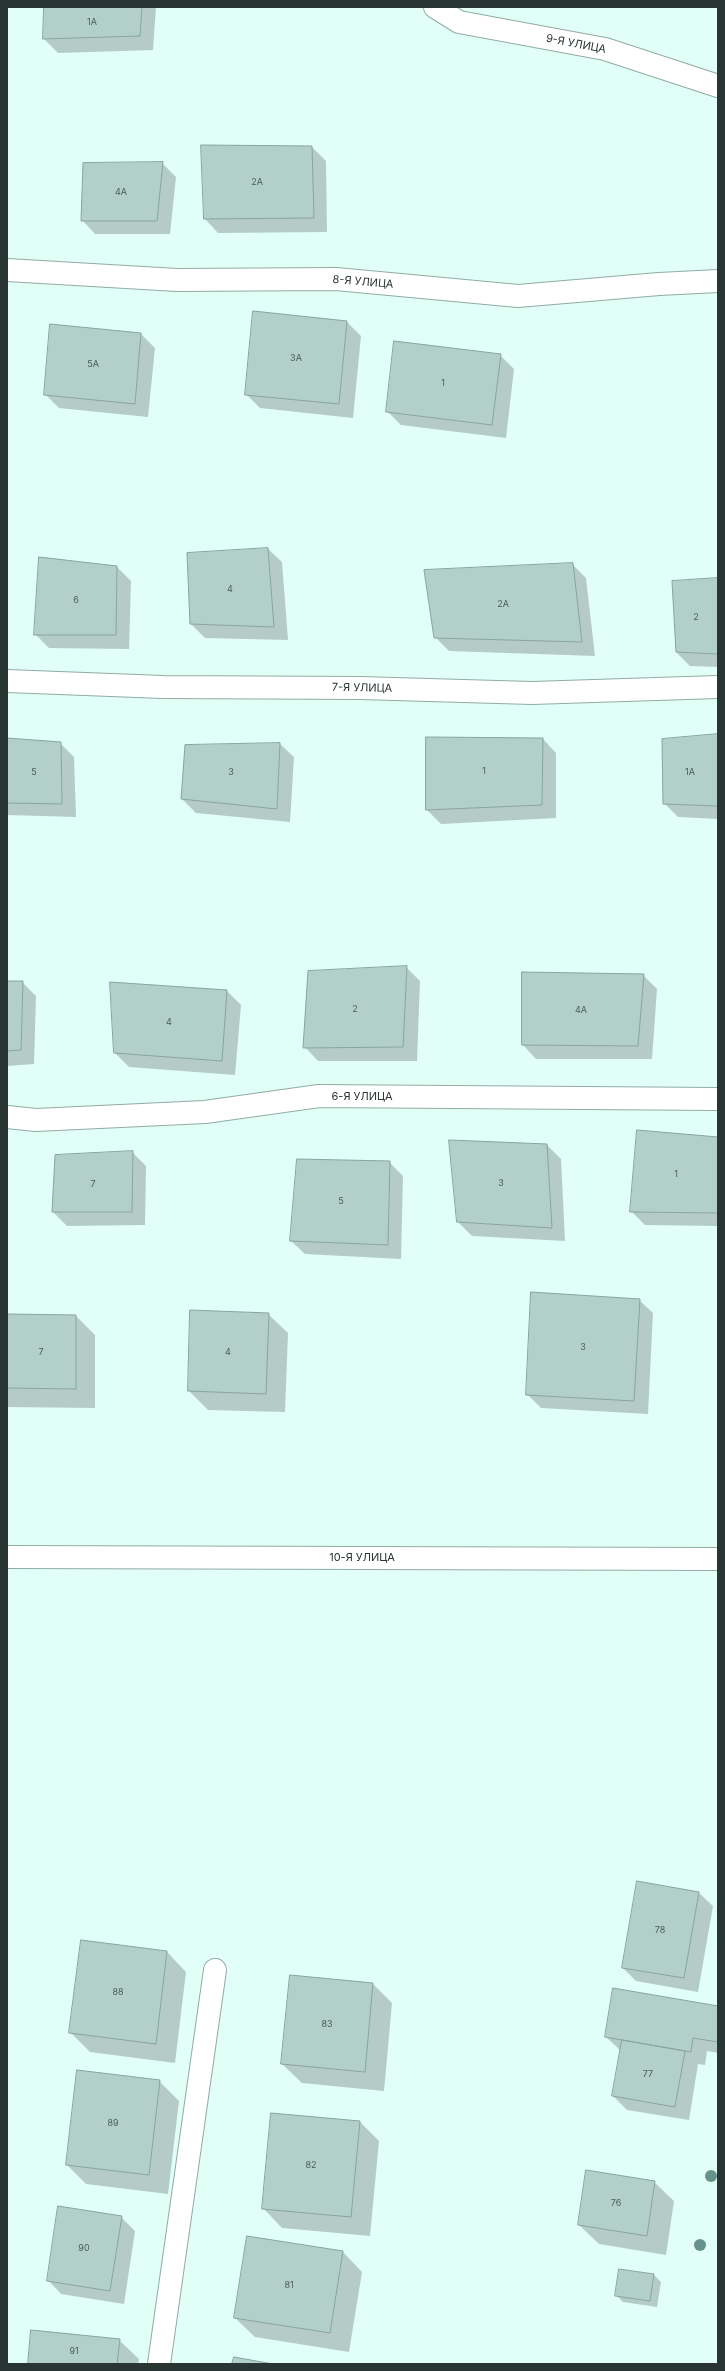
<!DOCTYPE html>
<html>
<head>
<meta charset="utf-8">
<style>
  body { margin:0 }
  #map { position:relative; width:725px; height:2371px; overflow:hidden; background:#e1fff7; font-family:Inter,sans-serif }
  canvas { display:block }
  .frame { position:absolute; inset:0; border:8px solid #293532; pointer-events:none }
</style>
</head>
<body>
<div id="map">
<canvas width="725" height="2371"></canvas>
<div class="frame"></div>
</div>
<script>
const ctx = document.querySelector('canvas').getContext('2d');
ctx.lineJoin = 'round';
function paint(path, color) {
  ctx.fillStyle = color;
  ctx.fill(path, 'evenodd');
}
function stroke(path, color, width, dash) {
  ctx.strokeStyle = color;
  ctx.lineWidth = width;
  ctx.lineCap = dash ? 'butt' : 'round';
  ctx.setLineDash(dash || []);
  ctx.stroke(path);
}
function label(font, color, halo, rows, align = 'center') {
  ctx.font = font + ' Inter,sans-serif';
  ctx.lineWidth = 4;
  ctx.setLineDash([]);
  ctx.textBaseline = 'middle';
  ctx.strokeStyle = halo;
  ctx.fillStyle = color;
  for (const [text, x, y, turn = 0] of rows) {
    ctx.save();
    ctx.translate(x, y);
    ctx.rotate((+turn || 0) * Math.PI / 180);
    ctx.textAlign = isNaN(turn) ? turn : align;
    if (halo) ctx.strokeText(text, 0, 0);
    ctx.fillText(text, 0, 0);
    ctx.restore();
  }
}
const shadow = new Path2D(`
  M45,7h111l-3,43 -95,3 -14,-14z
  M312,147l14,14 1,71 -109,1 -13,-14z
  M162,163l14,14 -6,57h-75l-13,-14z
  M254,312l93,10 14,14 -8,82 -93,-10 -14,-14z
  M51,325l90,9 14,14 -7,69 -89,-9 -14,-14z
  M500,355l14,14 -8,69 -105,-13 -14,-14z
  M268,549l14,13 6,78 -83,-2 -14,-14z
  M572,564l14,14 9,78 -146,-5 -14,-14z
  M117,567l14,14 -2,68 -80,-1 -14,-14z
  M718,579v88l-28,-1 -14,-14 -3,-70z
  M718,735v84l-40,-2 -14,-14z
  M427,738l116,1 13,14v65l-115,6 -14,-14z
  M7,739l53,4 14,14 2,60 -69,-2z
  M280,744l14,13 -4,65 -94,-9 -14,-14z
  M406,967l14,14 -3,80h-99l-13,-14z
  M643,975l14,14 -5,70h-116l-13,-14z
  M7,982h15l14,14 -2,68 -27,2z
  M227,991l14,14 -6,70 -106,-8 -14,-14z
  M718,1138v88l-73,-1 -14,-14z
  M547,1145l14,14 4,82 -93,-5 -14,-14z
  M132,1152l14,14 -1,59 -78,1 -14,-14 3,-56z
  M389,1162l14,14 -2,83 -96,-5 -14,-13z
  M639,1300l14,13 -5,101 -107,-6 -14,-14z
  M268,1314l20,19 -3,79 -77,-2 -19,-19z
  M7,1315l69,1 19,19v73l-88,-1z
  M699,1893l14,13 -15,86 -62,-11 -13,-13z
  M82,1942l85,10 19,20 -11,91 -85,-11 -20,-20z
  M373,1984l19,19 -8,88 -82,-8 -20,-19z
  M718,2007v46l-11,-2 -2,14 -7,-1 -9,56 -62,-10 -14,-14 8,-45 -15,-14z
  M159,2081l20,20 -11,93 -82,-10 -19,-19z
  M360,2122l19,19 -9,95 -88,-8 -19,-20z
  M654,2182l20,19 -8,54 -67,-11 -20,-19z
  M121,2217l14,14 -11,73 -63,-10 -13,-14z
  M343,2252l19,20 -13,80 -94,-15 -20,-19z
  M620,2270l34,5 7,7 -4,25 -34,-5 -7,-7z
  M119,2340l20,19 -1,5h-109z`);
const building = new Path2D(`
  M44,7h98l-2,29 -97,3z
  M201,145l111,1 2,72 -110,1z
  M163,162l-6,59h-76l2,-58z
  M253,311l94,10 -8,83 -94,-9z
  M50,324l91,9 -6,71 -91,-9z
  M394,341l107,13 -9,71 -106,-13z
  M268,548l6,79 -84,-3 -3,-71z
  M39,557l78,9 -1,69h-82z
  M573,563l9,79 -148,-4 -10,-68z
  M718,578v76l-42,-2 -4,-71z
  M718,734v72l-55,-2 -1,-65z
  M426,737l117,1 -1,67 -116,5z
  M7,738l54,4 1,62 -55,-1z
  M280,743l-3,66 -96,-10 4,-54z
  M407,966l-4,81 -100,1 5,-77z
  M522,972l122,2 -6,72 -116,-1z
  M7,981h16l-2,69 -14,1z
  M110,982l117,8 -5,71 -108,-8z
  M637,1130l81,7v76l-88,-1z
  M449,1140l98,4 5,84 -95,-6z
  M133,1151l-1,61h-80l3,-57z
  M297,1159l93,2 -2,84 -98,-4z
  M531,1292l109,7 -6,102 -108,-6z
  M190,1310l79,3 -3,81 -78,-3z
  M7,1314l69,1v74l-69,-1z
  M637,1881l62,11 -15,86 -62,-10z
  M81,1940l86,11 -11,93 -87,-11z
  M290,1975l83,8 -8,89 -84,-8z
  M613,1988l105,18v36l-25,-4 -2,14 -86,-15z
  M622,2040l63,11 -10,56 -63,-11z
  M77,2070l83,10 -11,95 -83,-10z
  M271,2113l89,8 -9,96 -89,-8z
  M586,2170l69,11 -8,55 -69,-11z
  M58,2206l64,10 -12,75 -63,-10z
  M247,2236l96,15 -13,82 -96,-15z
  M619,2269l35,5 -4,27 -35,-5z
  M31,2330l89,9 -3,25h-89z
  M234,2357l39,7h-41z`);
const minor = new Path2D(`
  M435,7l24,15 146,27 113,37
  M7,270l170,10 159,-1 182,17 141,-12 59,-3
  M7,681l156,6 197,1 172,5 186,-6
  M7,1117l29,3 169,-8 114,-16 399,3
  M159,2364l56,-394`);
const tertiary = new Path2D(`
  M7,1557l711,2`);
const trees = [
  [711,2176],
  [700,2245]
];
const numberNames = [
  ["1А",92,22],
  ["2А",257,182],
  ["4А",121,192],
  ["3А",296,358],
  ["5А",93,364],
  ["1",443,383],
  ["4",230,589],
  ["6",76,600],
  ["2А",503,604],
  ["2",696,617],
  ["1",484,771],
  ["5",34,772],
  ["3",231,772],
  ["1А",690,772],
  ["2",355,1009],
  ["4А",581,1010],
  ["4",169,1022],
  ["1",676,1174],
  ["3",501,1183],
  ["7",93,1184],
  ["5",341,1201],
  ["3",583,1347],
  ["7",41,1352],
  ["4",228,1352],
  ["78",660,1930],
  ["88",118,1992],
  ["83",327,2024],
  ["77",648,2074],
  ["89",113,2123],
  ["82",311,2165],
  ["76",616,2203],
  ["90",84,2248],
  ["81",289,2285],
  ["91",74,2351]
];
const streetNames = [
  ["9-Я УЛИЦА",576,44,11],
  ["8-Я УЛИЦА",363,282,5],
  ["7-Я УЛИЦА",362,688,1],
  ["6-Я УЛИЦА",362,1097],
  ["10-Я УЛИЦА",362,1558]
];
paint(shadow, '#0003');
paint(building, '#b3d0c8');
stroke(building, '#88a49d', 1);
stroke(minor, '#90aca5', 24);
stroke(tertiary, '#90aca5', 24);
stroke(minor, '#fff', 22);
stroke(tertiary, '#fff', 22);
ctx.fillStyle = '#65928a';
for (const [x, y] of trees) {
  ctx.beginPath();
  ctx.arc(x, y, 6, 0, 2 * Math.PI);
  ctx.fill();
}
label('9px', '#4c5c58', null, numberNames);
label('11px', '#293532', '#fff', streetNames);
</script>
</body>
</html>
